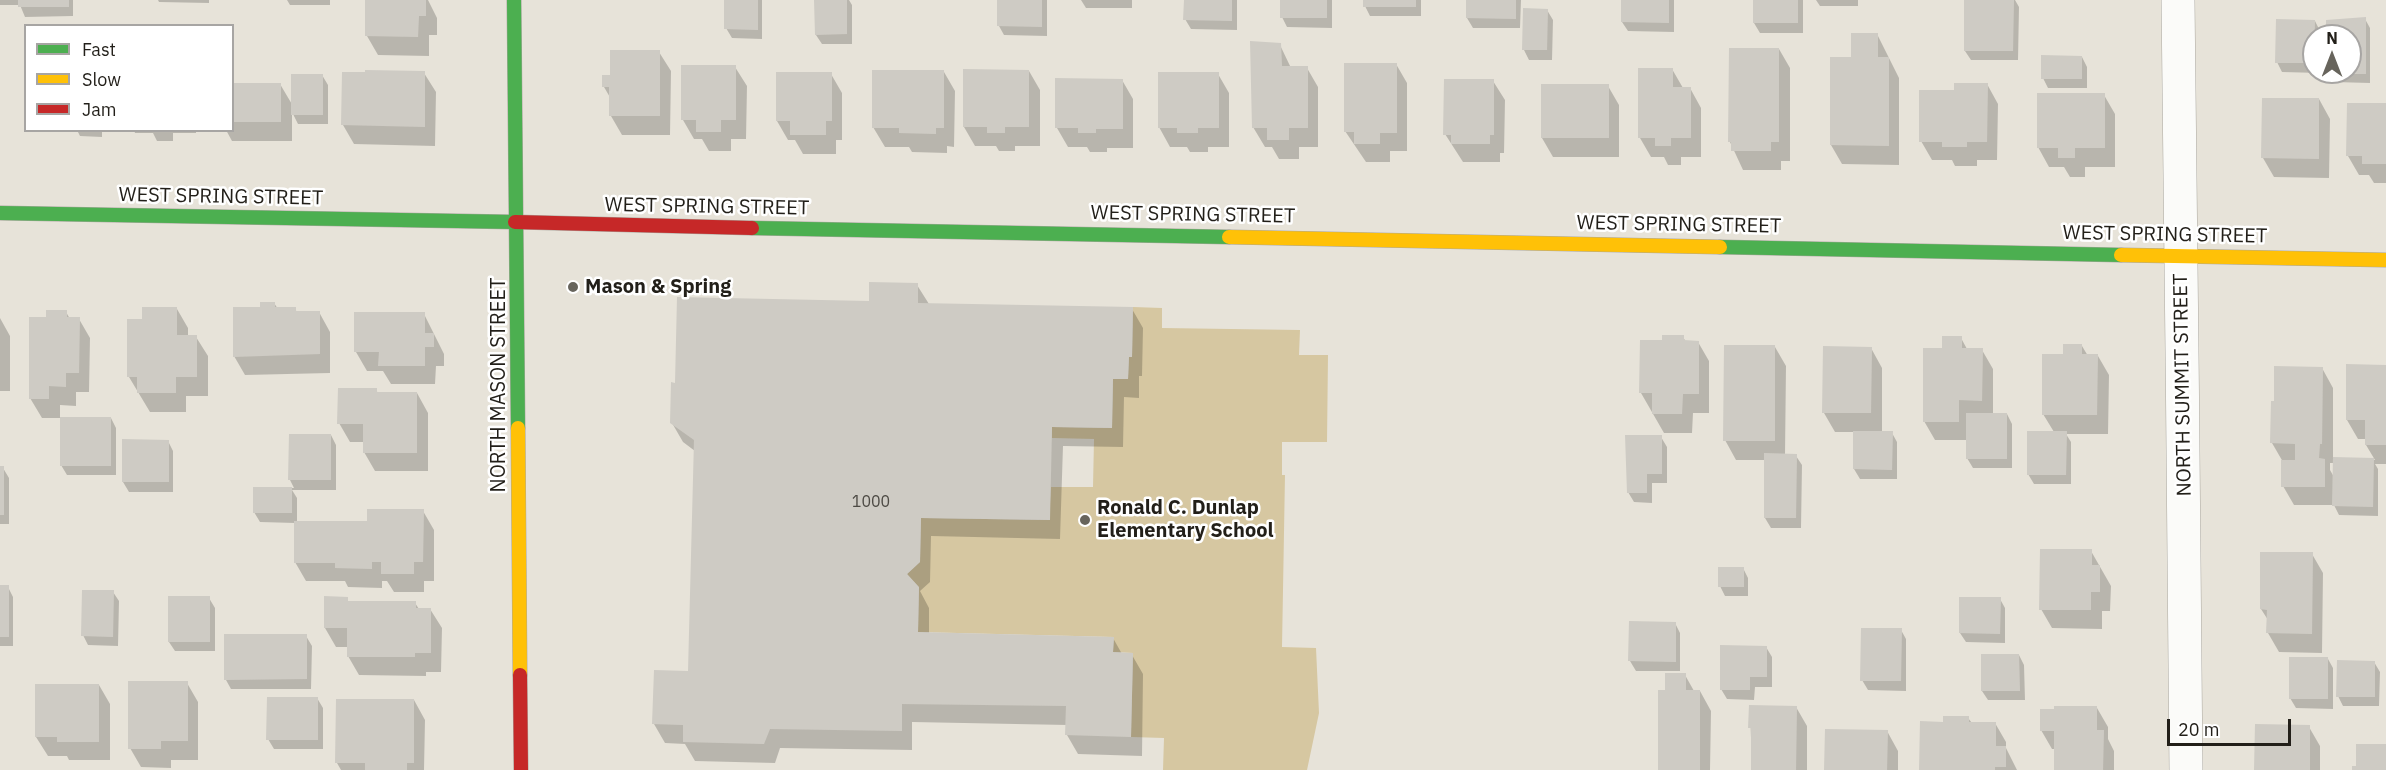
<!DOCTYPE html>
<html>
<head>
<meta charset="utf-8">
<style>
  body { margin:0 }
  #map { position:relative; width:2386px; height:770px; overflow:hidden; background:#e7e3d9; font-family:"IBM Plex Sans",sans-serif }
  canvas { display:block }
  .legend { position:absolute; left:24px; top:24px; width:210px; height:108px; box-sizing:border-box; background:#fff; border:2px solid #a7a5a3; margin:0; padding:8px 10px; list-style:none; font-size:18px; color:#221f19 }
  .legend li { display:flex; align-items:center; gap:12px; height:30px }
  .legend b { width:30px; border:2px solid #a7a5a3 }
  .north { position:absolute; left:2302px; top:24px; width:60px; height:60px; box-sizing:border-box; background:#fff; border:2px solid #a7a5a3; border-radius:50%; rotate:0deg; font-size:16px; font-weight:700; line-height:24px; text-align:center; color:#221f19 }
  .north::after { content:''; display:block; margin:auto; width:21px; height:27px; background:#67645c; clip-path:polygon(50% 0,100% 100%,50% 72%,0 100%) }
  .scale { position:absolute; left:2167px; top:719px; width:124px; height:27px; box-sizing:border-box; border:3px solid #221f19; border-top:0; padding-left:8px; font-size:18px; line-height:21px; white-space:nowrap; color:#221f19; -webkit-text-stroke:4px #fff; paint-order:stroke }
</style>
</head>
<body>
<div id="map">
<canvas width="2386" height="770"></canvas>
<ul class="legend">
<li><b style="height:8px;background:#4caf50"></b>Fast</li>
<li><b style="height:8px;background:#ffc107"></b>Slow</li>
<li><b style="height:8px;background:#c62828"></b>Jam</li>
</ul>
<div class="north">N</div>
<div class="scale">20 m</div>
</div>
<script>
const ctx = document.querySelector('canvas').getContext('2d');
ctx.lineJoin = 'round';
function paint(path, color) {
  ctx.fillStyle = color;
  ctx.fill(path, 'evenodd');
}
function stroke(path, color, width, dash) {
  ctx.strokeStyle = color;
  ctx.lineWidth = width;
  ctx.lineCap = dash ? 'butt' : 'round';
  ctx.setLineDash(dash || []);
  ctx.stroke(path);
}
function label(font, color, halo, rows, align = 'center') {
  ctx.font = font + ' "IBM Plex Sans",sans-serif';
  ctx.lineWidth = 5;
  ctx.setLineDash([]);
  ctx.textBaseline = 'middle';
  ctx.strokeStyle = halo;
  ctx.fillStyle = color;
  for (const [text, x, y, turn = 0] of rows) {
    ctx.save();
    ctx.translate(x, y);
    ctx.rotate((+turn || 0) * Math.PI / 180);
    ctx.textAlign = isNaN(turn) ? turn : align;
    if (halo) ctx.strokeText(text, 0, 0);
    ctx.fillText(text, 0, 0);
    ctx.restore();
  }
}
const green = new Path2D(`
  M1133,307l29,1v20l138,2 -1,25h29l-1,87h-45v33h3l-3,172 34,1 3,65 -12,57h-144l1,-32 -33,-1 2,-84 -20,-1 1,-15 -196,-5 1,-44 -12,-14 13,-12 1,-44 128,2 2,-33h42l1,-48 -42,-1v-11l60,1 1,-49h15l1,-22h3z`);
const shadow = new Path2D(`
  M0,0h73v16l-48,1 -5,-12h-20z
  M158,0h51v3l-50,-1z
  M287,0h43v5h-40z
  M367,0h61l9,18v17h-8v21l-51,-1 -11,-19z
  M726,0h36v39l-30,-1 -6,-10z
  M815,0h34l3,5v39h-30l-6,-9z
  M999,0h48v36l-43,-1 -5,-9z
  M1081,0h51v8h-46z
  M1185,0h52v30l-46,-1 -6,-10z
  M1282,0h50v28l-45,-1 -5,-10z
  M1365,0h56v16h-51l-5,-10z
  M1467,0h54l-1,28h-47l-6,-10z
  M1622,0h52v32l-46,-1 -6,-9z
  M1754,0h49v33h-43l-6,-10z
  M1816,0h42v6h-38z
  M1966,0h49l4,7 -1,53h-47l-6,-9z
  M1547,10l6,10 -1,40h-23l-5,-10z
  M2365,19l5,9v55l-36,-1 -6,-10h22v-36h-22z
  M2315,21l5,10v5h-6v36l6,1 -38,-1 -5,-10z
  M1877,34l22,44v87l-57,-1 -11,-19 21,-86z
  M1280,45l11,23h16l11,19v60h-19v12h-20l-7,-12h-7l-12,-20z
  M1779,49l11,19v93h-9v9h-38l-13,-28z
  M659,52l12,19 -1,64h-48l-11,-19v-17l-7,-12 7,-10z
  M2082,57l5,10v21h-39l-5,-10z
  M1396,64l11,19v68h-17v11h-24l-21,-31z
  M735,67l12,19 -1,53h-15v12h-22l-7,-12h-8l-11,-19z
  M1672,69l11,19h7l11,20v49h-20v8h-13l-4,-8h-13l-11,-19z
  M1029,71l11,19v56h-25v5h-16l-3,-5h-21l-11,-19z
  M944,72l11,19 -1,56 -7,-1v7l-35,-1 -3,-5h-24l-12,-20z
  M424,73l12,19 -1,54 -81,-2 -11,-19z
  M777,74h54l11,19v47h-6v14h-33l-8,-14h-7l-11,-19z
  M1218,74l11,19v54h-21v5h-18l-3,-5h-17l-11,-20z
  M322,75l6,10v39h-30l-6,-12v29h-60l-6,-11h6v-46h48l13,22z
  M1122,80l11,19v49h-26v4h-17l-3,-5h-19l-11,-19z
  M1493,81l12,19 -1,53h-4v9h-37l-18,-28z
  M1987,84l11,20 -1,56h-20v6h-22l-3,-6h-20l-11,-19 34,-50z
  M1608,86l11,19v52h-66l-11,-19z
  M2104,95l11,19v53h-30v10h-15l-6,-10h-15l-11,-20z
  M2319,99l11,20 -1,59 -55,-1 -11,-19z
  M2386,105v78h-12l-5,-8h-10l-11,-19z
  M77,130h25v7l-22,-1z
  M134,130h62v3h-23v8h-16l-4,-8h-18z
  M917,285l12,19 203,5 11,19 -1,48h-3v22l-15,-1 -1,50 -60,-1 -3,93 -129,-3 -1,46 -10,9 9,17v26l184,4 9,16 10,1 11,19 -1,82 -64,-2 -11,-19v-10l-155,-3v28l-132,-2 -5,15 -80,-2 -10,-17 -20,-1 -11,-19 36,-51 5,-222 -12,-9 -11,-19 5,-38z
  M274,303l4,6h17l2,3h22l11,20v41l-85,2 -11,-19 27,-47z
  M177,309l11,19v9h8l12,19v40h-22v16h-36l-21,-35z
  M66,312l4,7h9l11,19 -1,54h-13v14l-16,-1v13h-18l-12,-20 17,-79z
  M424,314l20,40v12h-8l-1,18h-44l-8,-13h-16l-11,-19z
  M0,318l10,18v55h-10z
  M1683,337l3,5h12l11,19v52h-16l-1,20h-28l-23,-40z
  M1961,338l6,11 15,1 11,19v45h14l5,10v44h-39l-6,-10v-18h-32l-11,-19 19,-72z
  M2082,346l6,10h10l11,19 -1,59h-42l5,8v42h-37l-6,-10 26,-42 -11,-18 21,-58z
  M1775,347l11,19 -1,89 11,1 6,9 -1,63h-30l-6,-10 1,-58h-30l-11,-20z
  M1871,348l11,20v65h10l5,9v37h-37l-6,-10 1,-37h-20l-11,-19z
  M2386,366v98h-11l3,5v47l-39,-1 -5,-10h-40l-11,-19v-24l-11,-19 50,-75 11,20v71l42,1 -9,-15v-6h-8l-11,-19zM2330,463h4v14l-4,-7z
  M376,390l2,3h39l11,20v58h-53l-11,-19v-10h-14l-11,-19z
  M111,418l5,10v47h-49l-6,-10z
  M331,435l5,10v45h-44l5,8v25h71l55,-12 11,19v51h-10v11h-30l-7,-11h-5v7l-34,-1 -3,-6h-39l-11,-19v-39l-35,-1 -6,-10v-24h40l-4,-8z
  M1661,437l6,10v36h-15v20l-18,-1 -6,-10z
  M168,441l5,10v41h-44l-6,-10z
  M0,468h3l6,10v46h-9z
  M2091,551l20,35 -1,25h-8v18l-50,-1 -11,-19z
  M2312,554l11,19 -1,80 -43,-1 -11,-19v-13l-7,-11z
  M1743,568l5,10v18h-23l-5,-10z
  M0,587h8l5,10v49h-13z
  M113,592l6,9 -1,45 -30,-1 -5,-10z
  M209,598l6,10v43h-40l-6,-9z
  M347,599l2,4h66l4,6h11l12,19 -1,44h-15v4l-67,-1 -11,-19v-9h-12l-11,-19z
  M2000,599l5,9v35l-39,-1 -6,-9z
  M1675,623l5,10v38h-44l-6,-10z
  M1901,630l5,9v52l-38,-1 -6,-10z
  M306,636l6,10 -1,43h-80l-5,-9z
  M1766,647l6,10v30h-17l-1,13 -27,-1 -6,-10z
  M2019,655l5,10 1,35h-37l-6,-9z
  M2328,659l5,9v41l-37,-1 -6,-10z
  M2374,662l6,10 -1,34h-36l-5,-10z
  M1685,675l9,16h6l11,20 -1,59h-51l7,-79z
  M187,683l11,19v58h-27v8l-30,-1 -11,-19z
  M36,685h63l11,19v56h-41l-2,-4h-19l-12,-19z
  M317,698l6,10v41h-49l-6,-10z
  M414,700l11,20 -1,50h-83l-4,-7z
  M1750,706l46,1 11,19v44h-55z
  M2097,708l11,19v12l6,12v19h-59v-21h-3l-11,-19z
  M1968,718l4,5h23l11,19v6l11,22h-97z
  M2309,727l11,19v24h-64z
  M1887,731l11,20v19h-72z`);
const building = new Path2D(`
  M18,0h51v7h-51z
  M365,0h61v16h-7l-1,21 -53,-1z
  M724,0h34v30l-34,-1z
  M814,0h33v34l-32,1z
  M997,0h45v27l-45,-1z
  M1184,0h48v21l-49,-1z
  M1280,0h47v18h-47z
  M1363,0h53v7h-53z
  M1466,0h50v19l-50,-1z
  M1621,0h48v23l-48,-1z
  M1753,0h45v23h-45z
  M1964,0h50l-1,51h-49z
  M1523,8l25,1 -1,41h-25z
  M2366,17v57h-16v-38h-24v-16z
  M2276,19l39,1 -1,43h-39z
  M1851,33h27v24h11v89l-59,-1v-88h21z
  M1250,41l31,2 1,23h26v62h-19v12h-22v-12h-15z
  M1729,48h50v94h-8v9h-40v-9h-3z
  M610,50h50v66h-51v-29h-7v-12h8z
  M2041,55l41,1v23h-41z
  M1344,63h53v70h-17v11h-26v-12h-10z
  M681,65h55v55h-15v12h-25v-12h-15z
  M1638,68h35v19h18v51h-20v8h-16v-8h-17z
  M963,69l66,1v57h-24v6h-18v-6h-24z
  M365,70l60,1v56l-84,-2 1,-53h23z
  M872,70h72v58h-8v6l-37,-1v-5h-27z
  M776,72h56v49h-6v14h-36v-14h-14z
  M1158,72h61v56h-21v5h-21v-5h-19z
  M291,74h32v41h-32z
  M1055,78l68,1v50h-27v4h-18v-5h-23z
  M1444,79h50v56h-4v9h-39v-9h-8z
  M232,83h49v39h-49z
  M1954,83h34l-1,59h-20v5h-25v-5h-23v-52h35z
  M1541,84h68v54h-68z
  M2037,93h68v55h-30v10h-17v-10h-21z
  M2262,98h57v61l-58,-1z
  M2347,103h39v61h-24v-8h-16z
  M869,282l49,1v20l215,4 -1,50h-3l-1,22h-15l-1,49 -60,-1 -2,93 -129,-2 -1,44 -13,12 12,13 -1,45 196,5 -1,15 20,1 -2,84 -66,-2 1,-29 -164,-2v27l-132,-2 -6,15 -81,-2v-17l-31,-1 2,-54 34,1 6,-231 -24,-17 1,-41 4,1 2,-86 192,4z
  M260,302h15v5h21v4h24v43l-87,3v-50h27z
  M142,307h35v28h20v42h-21v16h-39v-16h-10v-58h15z
  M46,310h21v7h13l-1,56h-13v14l-17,-1v13h-20v-82h17z
  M354,312h71v21h9v14h-9v19h-47l1,-14h-25z
  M1662,335h22v5l15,1v53h-16l-1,20h-30v-21h-13l1,-53h22z
  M1942,336h20v12h21l-1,53 -23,-1v22h-36v-74h19z
  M2063,344h19v10h16l-1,61h-55v-61h21z
  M1724,345h51v96h-52z
  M1823,346l49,1 -1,66h-49z
  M2346,364l40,1v80h-21v-25h-19z
  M2274,366l49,1 -1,77h-2l-1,14 6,1v28h-44v-27h14v-16l-25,-1 1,-42h3z
  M338,388h39v4h40v61h-54v-29h-26z
  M1966,413h41v46h-41z
  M60,417h51v49h-51z
  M1853,431h40l-1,39 -39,-1z
  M2027,431h40l-1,44h-39z
  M289,434h42v46h-43z
  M1625,435h37v39h-15v19h-20z
  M122,439l47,1v42h-47z
  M1764,453l33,1 -1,64h-32z
  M2333,457l41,1 -1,49 -41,-1z
  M0,466h4v49h-4z
  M253,487h39v26h-39z
  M367,509h57l-1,53h-9v12h-33v-12h-9v7l-37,-1v-5h-41v-42h73z
  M2040,549h52v16h8v27h-9v18h-52z
  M2260,552h53l-1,82 -46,-1 1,-23 -7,-1z
  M1718,567h26v20h-26z
  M0,585h9v52h-9z
  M82,590h32l-1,47 -32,-1z
  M168,596h42v46h-42z
  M324,596l24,1v4h68v7h15v45h-16v4h-68v-29h-23z
  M1959,597h42l-1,37 -41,-1z
  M1629,621l47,1v40l-48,-1z
  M1861,628h41l-1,53h-41z
  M224,634h83v45l-83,1z
  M1720,645l47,1v31h-17v13h-30z
  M1981,654h38l1,37h-39z
  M2289,657h39v42h-39z
  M2337,660l38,1v36h-39z
  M1665,673h21v17h14v80h-42v-80h7z
  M128,681h60v60h-27v8h-33z
  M35,684h64v58h-42v-5h-22z
  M267,697h51v43h-52z
  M336,699h78v64h-7v7h-42v-7h-30z
  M1749,705l48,1 -1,64h-45v-42h-3z
  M2054,706h43v24h7l-1,40h-49v-39h-14v-22h14z
  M1943,716h26v6h27v24h10v21h-11v3h-76l1,-49 23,1z
  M2255,724l55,1v45h-56z
  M1825,729l63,1 -1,40h-63z
  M2356,744h30v26h-34v-4h4z`);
const street = new Path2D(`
  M2178,0c2,257 7,513 8,770`);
const fast = new Path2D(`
  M514,0l4,428
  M0,213l515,9
  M752,228l477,9
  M1720,247l401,8`);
const slow = new Path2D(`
  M1229,237l491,10
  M2121,255l265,5
  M518,428l2,247`);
const jam = new Path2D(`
  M515,222l237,6
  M520,675l1,95`);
const markers = [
  [573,287,6,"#67645c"],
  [1085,520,6,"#67645c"]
];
const numberNames = [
  ["1000",871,502]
];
const streetNames = [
  ["WEST SPRING STREET",221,197,1],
  ["WEST SPRING STREET",707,207,1],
  ["WEST SPRING STREET",1193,215,1],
  ["WEST SPRING STREET",1679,225,1],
  ["WEST SPRING STREET",2165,235,1],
  ["NORTH MASON STREET",499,385,-90],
  ["NORTH SUMMIT STREET",2183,385,-91]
];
const poiNames = [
  ["Mason & Spring",585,287],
  ["Ronald C. Dunlap",1097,508],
  ["Elementary School",1097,531]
];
paint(green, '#d6c7a1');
paint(shadow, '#0003');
paint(building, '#cecbc4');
stroke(street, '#aaa79f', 34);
stroke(fast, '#aaa79f', 15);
stroke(slow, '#aaa79f', 15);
stroke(jam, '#aaa79f', 15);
stroke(street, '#fbfbf9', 33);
stroke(fast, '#4caf50', 14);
stroke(slow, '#ffc107', 14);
stroke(jam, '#c62828', 14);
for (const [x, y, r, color] of markers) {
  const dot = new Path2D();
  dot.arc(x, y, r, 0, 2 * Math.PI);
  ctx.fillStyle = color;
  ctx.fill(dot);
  stroke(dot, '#fff', 2);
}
label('16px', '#4d4a44', null, numberNames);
label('20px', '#221f19', '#fff', streetNames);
label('bold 20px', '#221f19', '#fff', poiNames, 'left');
</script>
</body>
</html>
